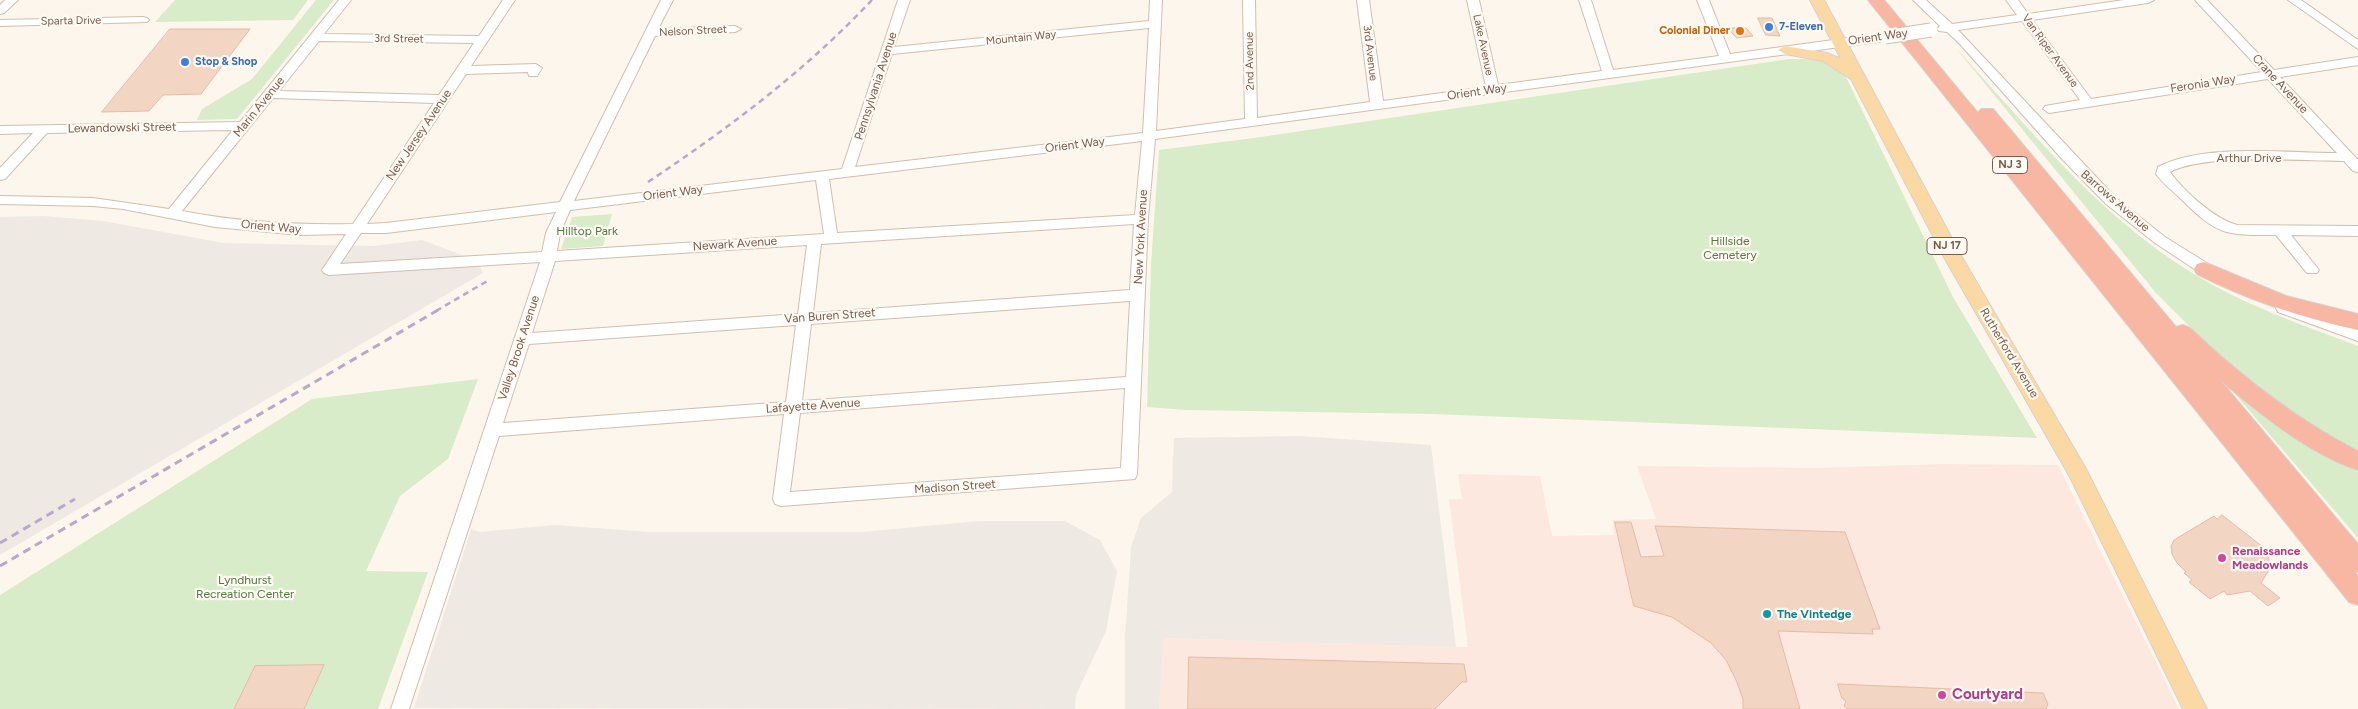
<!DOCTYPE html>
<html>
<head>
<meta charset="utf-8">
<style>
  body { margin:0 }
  canvas { display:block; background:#fdf6ec }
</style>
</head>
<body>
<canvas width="2358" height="709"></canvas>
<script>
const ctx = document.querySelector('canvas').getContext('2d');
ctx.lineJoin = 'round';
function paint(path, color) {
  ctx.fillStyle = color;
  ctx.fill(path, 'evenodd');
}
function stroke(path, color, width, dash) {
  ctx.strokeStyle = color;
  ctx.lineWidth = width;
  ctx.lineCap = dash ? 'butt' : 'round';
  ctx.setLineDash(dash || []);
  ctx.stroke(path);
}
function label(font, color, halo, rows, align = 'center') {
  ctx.font = font + ' Figtree,sans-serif';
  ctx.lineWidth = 4.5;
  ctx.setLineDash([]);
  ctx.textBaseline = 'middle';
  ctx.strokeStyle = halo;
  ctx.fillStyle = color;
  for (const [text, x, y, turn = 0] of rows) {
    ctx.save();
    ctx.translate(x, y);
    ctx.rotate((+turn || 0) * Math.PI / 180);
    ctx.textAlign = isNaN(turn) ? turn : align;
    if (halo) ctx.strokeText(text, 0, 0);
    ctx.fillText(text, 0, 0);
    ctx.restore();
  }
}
const commercial = new Path2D(`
  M1940,464l118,1 121,244h-1020l3,-71 306,9 -19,-148h13l-4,-25 82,2 12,60 62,-1 -1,-15 43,-1 -19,-53 180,2z`);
const industrial = new Path2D(`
  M43,216l60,5 121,22 149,3 49,-6 56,21 5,12 -483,282v-338z
  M1299,436l132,9 25,202 -293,-9 -4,71h-34v-70l6,-92 10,-29 31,-26 2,-54z
  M979,521h86l35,19 17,31 -11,60 -30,64 -1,14 -661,-1 57,-179 8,3 76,-7 95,7h212z`);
const green = new Path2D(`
  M175,0h133l-15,20 -138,2z
  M316,0h18l-97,119 -40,1 5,-11 50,-30z
  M1955,47c73,80 141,166 234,224 52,33 111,53 169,75v104l-83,-43 -69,-64 -50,-50z
  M1789,59h31l24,14 109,224 84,141 -605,-24 -246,-4 -39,-3 4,-143 8,-114 95,-12z
  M612,214l-9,32 -42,3 11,-32z
  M2218,374l140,92v72z
  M478,379l-30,80 -48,37 -34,75 62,1 -50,137h-378v-114l312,-196z`);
const building = new Path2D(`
  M1758,18h14l8,18 -14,-1z
  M1728,28h18l7,8 -16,2z
  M170,29h80l-49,65 -38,1 -14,16 -47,1z
  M2222,515l46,36 1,19 -8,13 19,15 -12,8 -18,-15 -23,4 -3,-4 -14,8 -21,-17 3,-2 -8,-7 2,-1 -9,-9 -5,-9 -1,-8 3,-6 40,-24 3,3z
  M1615,522h16l10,35 23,-1 -9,-30 190,6 35,97h-8l1,5 -95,-3 22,78h-57v-10l-7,-19 -10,-20 -15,-17 -39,-26 -38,-11z
  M1189,657l275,7 3,18h-5l-27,27h-247z
  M324,665l-20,44h-70l21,-43z
  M1838,684l205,9 5,11 -2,5h-198l-4,-3 2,-5 -4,-3z`);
const minor = new Path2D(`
  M5,0h13l-14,13 -4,1v-9z
  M339,0h12l-27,34 155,2 24,-36h12l-44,66 65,-2 6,4 -5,8h-8l-1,-4 -62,2 -99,150 19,-1 174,-21 101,-202h12l-15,29 77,-3 6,3 -6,3 -80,4 -81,165 268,-32 56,-169h12l-16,47 255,-26 1,-21h12l-6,131 89,-12 -2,-119h12l2,118 113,-16 -13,-102h12l14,101 103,-14 -19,-87h12l19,85 104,-14 -23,-71h12l22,70 106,-14 -22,-56h12l21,54 155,-21 6,4 -6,4 -730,98 -7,80 -11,255 -2,5 -354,27 -6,-2 -2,-5 11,-85 -285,22 -90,273h-18l149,-447 -211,13 -5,-2 -2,-3 24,-36 -46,1 -85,-8 -92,-18 -30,-3 -93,-2v-8l93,2 76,11 64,-79 -186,3 -42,46 -5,1v-12l33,-35 -33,1v-8l240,-4zM1149,28l-6,105 -288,34 37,-113zM319,41l155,2 -35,52 -160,-4zM273,98l161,5 -81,121c-58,1 -114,-2 -171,-13zM1142,141l-7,74 -298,18 -8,-54zM816,180l8,54 -267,17 3,-18 10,-23zM556,212l-10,21 -4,19 -202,12 21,-31h25zM1134,224l-4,66 -317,23 8,-69zM807,245l-9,69 -266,19 23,-72zM1130,301l-4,76 -324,24 9,-77zM796,325l-10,77 -283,21 26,-79zM1125,388l-4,80 -331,24 10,-79z
  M1913,0h13l26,24 65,-9 -11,-15h12l10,14 96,-14h30l-6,3 -116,17 59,79 171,-27 -67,-72h12l67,70 84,-13v8l-78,12 78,83v12l-5,-1 -9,-10c-42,0 -139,-8 -174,11 14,19 44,47 67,53l121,1v10l-67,-1 28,35 -2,3h-10l-31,-38c-51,0 -58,1 -95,-36 -8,-8 -18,-15 -25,-25l2,-7c45,-24 128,-14 179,-14l-69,-74 -219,34 -6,-4 2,-3 35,-6 -58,-79 -64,9 158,168 49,39 53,33 2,4 -2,4h-10l-53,-35 -49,-39 -44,-45 -104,-117 -11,-10 -8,-1 -2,-2 3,-3z
  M2288,0h13l57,40v9z
  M143,17l4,1 2,2 -2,2 -147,4v-6z
  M2283,303l75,27v11l-80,-29 -2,-4 2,-4z`);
const major = new Path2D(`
  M1810,0h14l139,259 122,208 122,242h-24l-113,-232 -125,-218 -94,-180 -28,-18 -38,-7 -7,-4 7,-4 42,7 14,6z`);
const highway = new Path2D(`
  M1868,0h16l113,136 -19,-23 3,-4h12l183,218 7,-2 7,3c51,48 105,91 168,123v19c-49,-16 -99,-57 -138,-90l138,164v28l-4,-1 4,5v29l-9,-3z
  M2204,262l82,34 72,18v16c-56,-12 -110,-30 -161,-56l-3,-5 3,-5z`);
const railFar1 = new Path2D(`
  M648,182c81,-54 157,-111 224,-182
  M436,311l53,-31`);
const rail = new Path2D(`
  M0,543l75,-44
  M0,566l438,-256`);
const minorBridge = new Path2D(`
  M1885,37l46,-7`);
const markers = [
  [1769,27,5,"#3f7fe0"],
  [1740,31,5,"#e8710a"],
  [185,62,5,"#3f7fe0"],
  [2222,558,5,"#d1479c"],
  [1767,614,5,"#0f9aa8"],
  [1942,695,5,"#d1479c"]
];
const farStreetnames = [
  ["Sparta Drive",71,21,-1],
  ["Nelson Street",693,31,-3],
  ["Mountain Way",1021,38,-6],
  ["3rd Street",399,39,1],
  ["Lake Avenue",1483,45,78],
  ["Van Riper Avenue",2050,51,54],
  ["3rd Avenue",1370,53,83],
  ["2nd Avenue",1250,61,-91]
];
const farShopnames = [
  ["7-Eleven",1779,27],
  ["Stop & Shop",195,62]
];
const farFoodnames = [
  ["Colonial Diner",1730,31]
];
const shields = [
  [2010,165,35],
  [1947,246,40]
];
const shieldNames = [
  ["NJ 3",2010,165],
  ["NJ 17",1947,246]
];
const streetNames = [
  ["Orient Way",1878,37,-8],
  ["Feronia Way",2203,84,-9],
  ["Crane Avenue",2280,84,47],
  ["Pennsylvania Avenue",876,86,-72],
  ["Orient Way",1477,92,-8],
  ["Marin Avenue",259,107,-51],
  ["Lewandowski Street",122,128,-1],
  ["New Jersey Avenue",419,135,-56],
  ["Orient Way",1075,145,-7],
  ["Arthur Drive",2249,158],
  ["Orient Way",673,193,-7],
  ["Barrows Avenue",2115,201,41],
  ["Orient Way",271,227,5],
  ["New York Avenue",1141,237,-87],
  ["Newark Avenue",735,244,-4],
  ["Van Buren Street",830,316,-4],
  ["Valley Brook Avenue",519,348,-72],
  ["Rutherford Avenue",2009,353,59],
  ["Lafayette Avenue",813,406,-4],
  ["Madison Street",955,487,-4]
];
const parkNames = [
  ["Hilltop Park",587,231],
  ["Hillside",1730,241],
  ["Cemetery",1730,255],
  ["Lyndhurst",245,580],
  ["Recreation Center",245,594]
];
const hotelNames = [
  ["Renaissance",2232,551],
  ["Meadowlands",2232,565]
];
const cultureNames = [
  ["The Vintedge",1777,614]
];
const nearHotelnames = [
  ["Courtyard",1952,695]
];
paint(commercial, '#fde8e0');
paint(industrial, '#efe9e4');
paint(green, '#d8ecc9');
paint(building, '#f3d5c3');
stroke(building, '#e6bba3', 1);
stroke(minor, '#d1beb0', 2);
stroke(major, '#dad1cd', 2);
stroke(highway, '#dad1cd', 2);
paint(minor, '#fff');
paint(major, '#fbd9a5');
paint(highway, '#f7b7a3');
stroke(railFar1, '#b9a8c9', 2.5, [6, 4.5]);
stroke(rail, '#b9a8c9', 3, [8, 5.5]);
stroke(minorBridge, '#d1beb0', 15, []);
stroke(minorBridge, '#fff', 13);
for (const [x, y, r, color] of markers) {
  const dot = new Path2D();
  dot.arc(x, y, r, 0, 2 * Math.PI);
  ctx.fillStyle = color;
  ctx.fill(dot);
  stroke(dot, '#fffaf3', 2);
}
label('11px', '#7a5c4d', '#fffaf3', farStreetnames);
label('bold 11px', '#366cbe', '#fffaf3', farShopnames, 'left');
label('bold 11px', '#c56008', '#fffaf3', farFoodnames, 'right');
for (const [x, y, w] of shields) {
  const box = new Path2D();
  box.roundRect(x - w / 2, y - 8.5, w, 17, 4);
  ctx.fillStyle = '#fffaf3';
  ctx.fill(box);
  stroke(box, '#7a5c4d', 1);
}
label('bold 11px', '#7a5c4d', null, shieldNames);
label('12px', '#7a5c4d', '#fffaf3', streetNames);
label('12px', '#537a41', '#fffaf3', parkNames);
label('bold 12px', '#b23c85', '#fffaf3', hotelNames, 'left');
label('bold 12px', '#0d838f', '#fffaf3', cultureNames, 'left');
label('bold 15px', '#b23c85', '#fffaf3', nearHotelnames, 'left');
</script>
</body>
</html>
